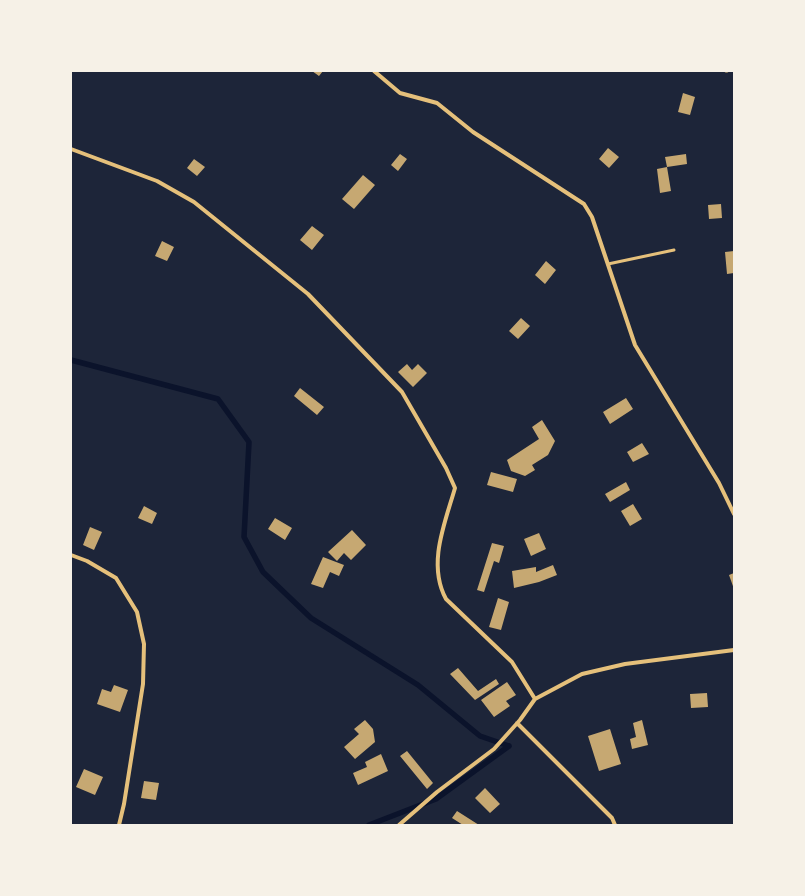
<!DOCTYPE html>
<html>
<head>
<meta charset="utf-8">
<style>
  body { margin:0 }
  #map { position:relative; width:805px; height:896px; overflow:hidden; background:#14213d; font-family:"Fira Sans",sans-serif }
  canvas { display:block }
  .frame { position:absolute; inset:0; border:72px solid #f6f1e7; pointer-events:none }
</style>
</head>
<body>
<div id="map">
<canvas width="805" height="896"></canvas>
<div class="frame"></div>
</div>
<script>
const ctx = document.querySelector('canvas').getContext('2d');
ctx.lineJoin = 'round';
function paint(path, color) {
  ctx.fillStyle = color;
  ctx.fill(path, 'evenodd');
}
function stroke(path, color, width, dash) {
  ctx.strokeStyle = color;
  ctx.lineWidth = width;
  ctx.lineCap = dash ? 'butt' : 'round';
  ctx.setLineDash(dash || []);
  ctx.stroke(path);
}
const green = new Path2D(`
  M71,71h663v754h-663z`);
const stream = new Path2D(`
  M71,360l147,39 31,43 -5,95 19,35 48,46 107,67 62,51 29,10
  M369,825l67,-26 73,-53`);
const building = new Path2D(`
  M312,71h11l-4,5z
  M683,93l12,4 -5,18 -12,-3z
  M608,148l11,9 -10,11 -10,-9z
  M400,154l7,5 -9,12 -7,-6z
  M686,154l1,10 -20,3 4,24 -11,2 -3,-24 10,-2 -2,-10z
  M194,159l11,8 -8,9 -10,-8z
  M363,175l12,10 -21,24 -12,-10z
  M721,204l1,14 -13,1 -1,-14z
  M312,226l12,9 -12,15 -12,-10z
  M162,241l12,6 -7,14 -12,-5z
  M734,251v22l-7,1 -2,-22z
  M546,261l10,9 -11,14 -10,-9z
  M521,318l9,8 -12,13 -9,-8z
  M407,364l5,6 6,-6 9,9 -14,14 -15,-15z
  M300,388l24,19 -7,8 -23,-19z
  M626,398l7,11 -23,15 -7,-12z
  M542,420l13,21 -7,14 -16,10 3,5 -10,6 -14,-5 -4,-11 32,-21 -7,-12z
  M642,443l7,11 -16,8 -6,-10z
  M491,472l26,7 -4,13 -26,-7z
  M626,482l4,8 -20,12 -5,-8z
  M633,504l9,15 -12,7 -9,-15z
  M144,506l13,7 -5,11 -14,-6z
  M275,518l17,10 -7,12 -17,-11z
  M90,527l12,5 -8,18 -11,-5z
  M352,530l14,15 -15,15 -7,-7 -7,8 -9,-9z
  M539,533l7,16 -15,7 -7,-17z
  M492,543l12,3 -5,17 -5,-2 -10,31 -7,-2z
  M323,557l21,8 -5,11 -9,-4 -7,16 -12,-4z
  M553,565l4,10 -18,7 -25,6 -2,-17 24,-4v5z
  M734,573v16l-5,-14z
  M498,598l11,4 -8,28 -12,-3z
  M458,668l20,23 18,-12 3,5 -24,16 -25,-26z
  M507,682l9,13 -10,6 4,5 -16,11 -13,-17z
  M114,685l14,5 -8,22 -23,-8 5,-15 9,3z
  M707,693l1,14 -17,1 -1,-14z
  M365,720l8,9 2,13 -20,17 -11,-12 15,-13 -5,-5z
  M642,720l6,25 -16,4 -2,-10 6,-2 -3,-14z
  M610,729l11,35 -22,7 -11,-35z
  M407,751l26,32 -6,6 -27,-33z
  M381,754l7,17 -30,14 -5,-12 14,-6 -2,-5z
  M84,769l19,8 -8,18 -19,-8z
  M144,781l15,2 -3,17 -15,-2z
  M485,788l15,16 -10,9 -15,-15z
  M457,811l22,14h-16l-11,-7z`);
const service = new Path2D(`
  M726,71h1
  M608,264l66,-14`);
const minor = new Path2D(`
  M374,71l26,22 37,10 36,29 111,72 8,13 43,128 84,138 15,31
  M71,149l86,32 37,21 114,92 94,98 44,76 9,20c-10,35 -28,76 -9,111l66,63 23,37
  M71,555l16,6 29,17 21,34 7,32 -1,40 -19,120 -5,21
  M517,723l95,95 3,7
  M399,825l38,-33 57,-43 26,-29 15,-21 47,-25 43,-10 109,-14`);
paint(green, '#1d2539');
stroke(stream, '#0b132b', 5.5);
paint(building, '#c6a872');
stroke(service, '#e5c07b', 3);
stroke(minor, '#e5c07b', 4);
</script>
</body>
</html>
